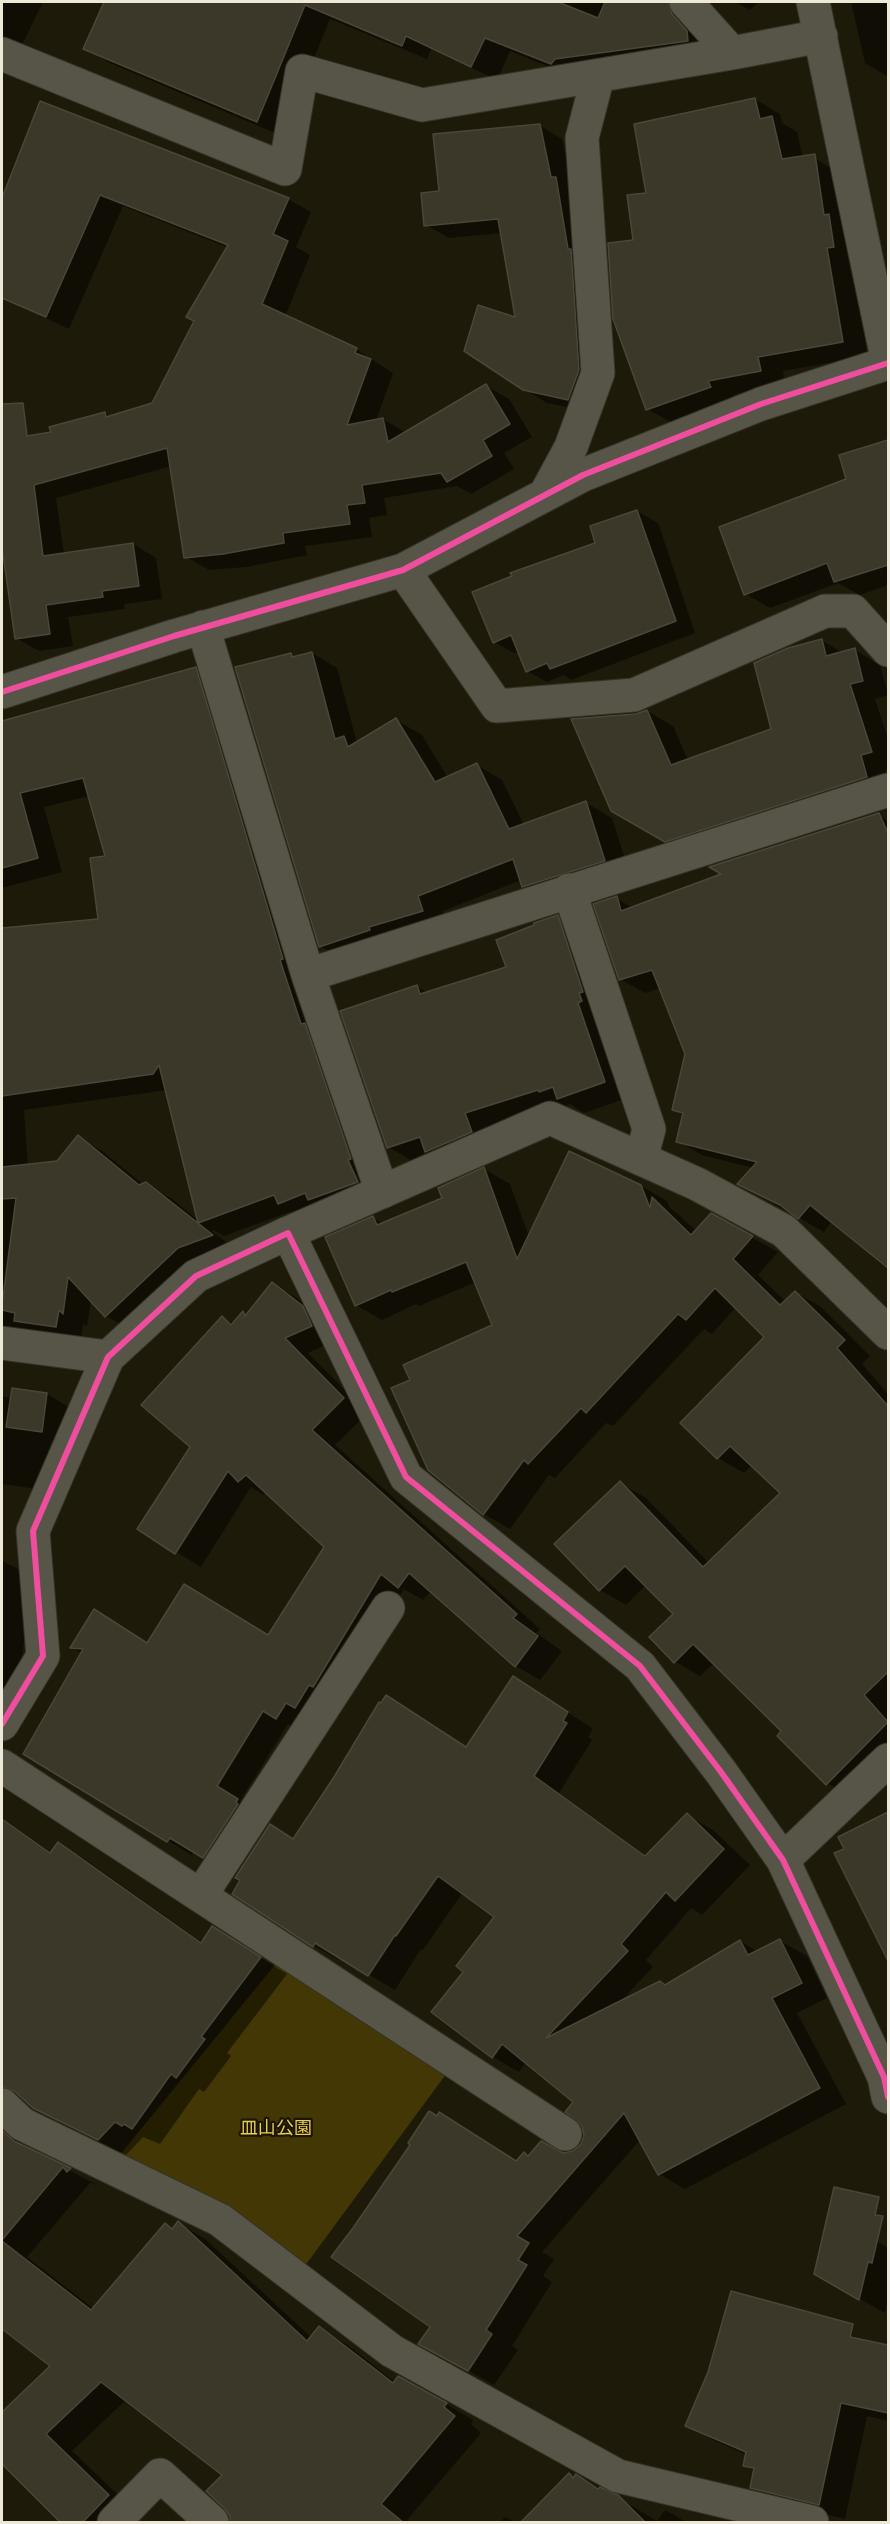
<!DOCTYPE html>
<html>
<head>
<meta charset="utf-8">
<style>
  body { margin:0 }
  #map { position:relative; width:890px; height:2524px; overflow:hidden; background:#1e1a09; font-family:Signika,sans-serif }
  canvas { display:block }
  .frame { position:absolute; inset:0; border:3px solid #ede9d6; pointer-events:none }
</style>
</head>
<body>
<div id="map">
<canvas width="890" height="2524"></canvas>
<div class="frame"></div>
</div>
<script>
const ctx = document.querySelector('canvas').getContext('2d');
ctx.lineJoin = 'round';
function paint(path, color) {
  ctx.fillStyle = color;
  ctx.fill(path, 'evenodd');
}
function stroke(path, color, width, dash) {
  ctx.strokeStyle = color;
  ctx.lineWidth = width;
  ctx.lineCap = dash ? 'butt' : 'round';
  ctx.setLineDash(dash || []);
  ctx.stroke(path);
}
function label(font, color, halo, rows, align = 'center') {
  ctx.font = font + ' Signika,"Noto Sans JP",sans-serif';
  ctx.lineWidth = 4.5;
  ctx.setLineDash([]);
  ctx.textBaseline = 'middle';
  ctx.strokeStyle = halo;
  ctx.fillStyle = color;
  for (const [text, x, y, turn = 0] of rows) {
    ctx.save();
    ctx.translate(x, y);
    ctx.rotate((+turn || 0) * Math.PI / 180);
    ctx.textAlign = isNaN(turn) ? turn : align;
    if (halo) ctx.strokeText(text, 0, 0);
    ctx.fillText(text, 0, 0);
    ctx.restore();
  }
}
const green = new Path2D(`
  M287,1950l168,112 -159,216 -186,-111z`);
const shadow = new Path2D(`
  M2,2h41l-22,45 -19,-9z
  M105,2h594l12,44 -134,32 -67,-27 -13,29 -66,-31 -4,10 -97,-40 -48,117 -172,-73 -25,-15z
  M735,2h24l-9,8z
  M851,2h37v80l-1,-6 -22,-13z
  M755,99l25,15 2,9 15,9 6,25 8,-1 25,15 32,185 -85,15 2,14 -52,10 2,6 -62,22 -26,-14 -12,-168 13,-47z
  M41,103l247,96 23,13 -15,35 14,8 -25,62 71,32 37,24 -17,48 7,-2 23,14 80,-47 23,13 23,38 -28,16 10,16 -43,25 -14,-8 -73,12 3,17 -18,3 3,19 -67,9 2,9 -61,12 -37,3 -23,-13 -14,-91 -116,32 8,56 69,-10 23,14 6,41 -38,5 1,5 -57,8 5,29 -34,5 -23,-13 -14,-101v-96l51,-7 52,-21 6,4 42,-13 43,-83 33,-73 -106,-42 -54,123 -67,-32v-19l26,-61 -26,-15z
  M540,126l22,13 11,49 18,224 -44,-9 -23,-14 -8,-70 -14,-86 -53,5 -23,-13 14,-33z
  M886,442l2,2v141l-28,10 -22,-12 -68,25 -24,-14 101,-114z
  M637,511l21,12 37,110 -124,47 -7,-5 -17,7 -20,-11 -8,-19 -5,1 -20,-11 103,-98z
  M821,640l22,13 12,-3 25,15 8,30 -13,4 13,40v30l-3,1 3,10 -197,75 -79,-45 24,-95 11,-4 26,15 15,34 85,-30z
  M312,653l25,15 20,75 39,-23 26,15 26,43 29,-13 25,15 22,45 62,-22 26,15 18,57 -81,26 -26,-15 -2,-6 -78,31 4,15 -101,34 -26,-14 -30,-291 5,2z
  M195,669l25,14 162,513 -78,21 -12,-6 -68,25 -11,-6 -1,1 24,19 -105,80 -25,-14 -15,-16 -4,26 -4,-2 -2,16 -41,-6 -8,-4 -30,-3v-281l30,-4 -5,-63 -25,6v-56l98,-9 6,-62 -17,-62 -45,11 18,65 -60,16v-167l87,-21zM167,1090l32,131 -28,-23 -27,-13 -42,-34 -24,-14 -21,26 -29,3 -4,-56z
  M878,815l10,6v445l-56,-45 -8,11 -85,-48 15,-16 -52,-13 -24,-14 6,-26 -10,-5 13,-56 -26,-66 -16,5 -25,-14 -4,-81 17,10z
  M557,917l26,15 47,165 -46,16 -14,-9 -5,2 -3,-2 -72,24 -76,34 -26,-15 28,-161 12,7 80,-25z
  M484,1169l26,15 19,53 112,-51 26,15 3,7 8,6 18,17 15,-16 67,37 -20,23 28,27 9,-10 26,15 49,49 -8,8 26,30v370l-35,34 -26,-15 -44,-52 -69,-68 -14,13 -26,-15 1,-47 -29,-29 -20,20 -26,-15 20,-107 26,15 63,65 73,-70 -30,-28 -8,8 -26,-15 -35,-35 83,-86 -30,-30 -24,27 -8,-5 -91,97 -7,-3 -51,55 -6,-3 -39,54 -26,-15 -55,-45 -17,-88 82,-55 -18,-44 -57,24 -3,-2 -34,16 -26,-15 17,-87 11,6 60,-25z
  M272,1284l25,14 30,24 9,18 -28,13 60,60 -33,32 205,184 -4,4 26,18 -22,29 -24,-14 -85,-75 -8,9 -19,-11 -66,111 -36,32 -14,-8 -48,77 21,13 -33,57 -34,-19 -2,3 -24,-14 -143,-88 58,-99 -11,-6 197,-11 57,-90 -59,-55 -3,3 -13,-8 -50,80 -62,-38 53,-82 30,-129 12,6 10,-11 4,2z
  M47,1394l25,15 -5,36 -16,-2 -7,47 -42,-6v-88l10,2z
  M2,1561l30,15 -18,148 -12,11z
  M539,1693l54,36 -5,8 4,3 -33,53 88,63 40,-41 26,15 37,35 -48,50 -11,-7 -45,52 7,7 -33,35 46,-16 74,-45 18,11 22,-11 27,15 20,42 -30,15 49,91 -161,85 -26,-15 -19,-34 -98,112 12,7 -11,17 9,6 -40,64 6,4 -24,35 -47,-26 -15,-32 6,-209 2,-4 77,48 12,-5 45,-5 8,-7 3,-9 -10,-34 -49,-40 -7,10 -26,-15 -28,-85 31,-56 -33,-24 -40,58 -2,-1 -26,41 -54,-32 -2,2 -26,-15 -19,-105 93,-143 81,51z
  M888,1814v143l-52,-103 10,-5 -6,-11z
  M2,1818l50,35 7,-9 27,16 117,83 9,-15 75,46 -60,79 4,3 -27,36 -5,-3 -39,55 -17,-7 -17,18 -64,-31 -34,-22 -13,6 -4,20 22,23 64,34 -7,-2 -63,74 67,52 71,-84 8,4 5,-6 27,16 107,99 7,-10 27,16 49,38 51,22 27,16 -2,4 10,9 -74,87 3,2h-178l-8,-47 -97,-76 -55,52 63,60 -11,11h-61l-61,-61v-47l50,-48 -50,-38z
  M873,2239l15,9v49l-3,16 -69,-39z
  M727,2311l161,36v74l-21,-5 -22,103 -65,-16 -25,-15 7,-13 -17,-10 2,-10 -34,-15 -26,-15 23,-53z
  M569,2475l5,3 2,-2 41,21 40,24 8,-11 21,12h-164z
  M505,2517l10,5h-15z`);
const building = new Path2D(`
  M104,2h454l40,16 7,-16h63l4,12 15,17 1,10 -133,18 -4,5 -66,-26 -14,29 -65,-31 -4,10 -97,-41 -48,117 -174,-73z
  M755,98l5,21 12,-3 10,43 33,-5 9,61 5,-1 5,33 -7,1 16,94 -85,15 3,14 -53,10 3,6 -65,23 -33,-91 -5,-76 25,-3 -6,-45 19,-2 -12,-69z
  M40,101l249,97 -16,36 15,7 -26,63 95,44 -2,5 16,6 -24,66 36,-7 5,24 98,-58 24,40 -27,16 9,16 -45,26 -6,-9 -79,12 3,18 -18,2 3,19 -67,9 1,10 -61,11 -39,4 -17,-110 -133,37 9,71 90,-13 6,43 -37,5 1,6 -57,8 4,29 -35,5 -13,-92v-143l21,-1 4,33 24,-4 -2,-5 56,-15 1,5 46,-14 42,-82 -8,-4 42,-72 -128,-50 -54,122 -44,-19v-100z
  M540,124l11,53h5l12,72h3l8,121 -11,30 -45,-10 -59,-39 14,-46 37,12 -17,-98 -74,7 -3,-33 18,-2 -6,-57z
  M888,440v125l-54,17 -7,-19 -83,32 -25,-68 127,-48 -7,-24z
  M637,510l39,111 -126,48 -3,-6 -21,9 -15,-37 -18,8 -21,-51 40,-16 -2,-3 85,-30 -5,-17z
  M822,639l4,17 29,-8 8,33 -13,3 22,68 -11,3 6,22 -202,65 -54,-31 -40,-92 65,-5 11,-4 24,55 100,-36 -17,-66 34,-15z
  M312,652l23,87 9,-3 4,11 48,-29 39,64 42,-19 32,66 77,-28 19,60 -83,26 -9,-28 -95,37 5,15 -54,16 1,3 -51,17 -84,-280 56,-14 1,4z
  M196,667l87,292 -3,1 21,64 4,-1 46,136 -3,1 10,22 -50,18 -3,-7 -27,11 -4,-9 -76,28 -39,-158 -6,9 -151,22v-168l96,-9 -8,-61 15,-2 -22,-78 -63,15 18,65 -36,10v-147z
  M879,813l9,20v435l-78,-63 -12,14 -18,-14 -43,-21 20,-22 -81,-20 7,-29 -11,-3 13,-56 -33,-84 -33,10 -26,-76 24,-8 4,15 100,-37 -12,-7z
  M558,915l25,77 -4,1 3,8 -4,2 27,79 -48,17 -4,-12 -14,5 -1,-2 -73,23 7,19 -47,20 -5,-15 -33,11 -47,-137 77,-26 3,9 86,-27 -10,-27 38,-15v-2z
  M78,1135l61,50 7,-3 67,53 -35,13 -73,69 -37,-40 -5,37 -4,-4 -3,17 -42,-6 1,-8 -13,-3v-5l14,-107 -14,1v-32l55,-6z
  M569,1151l72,34 9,23 2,-11 39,38 20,-22 42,23 -20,23 47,46 15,-14 50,49 -8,8 51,58v266l-24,23 24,27 -62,63 -49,-49 4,-5 -88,-87 -19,19 -25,-26 24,-23 -48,-48 -26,25 -45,-47 66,-63 83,86 77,-74 -50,-47 -13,13 -37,-36 84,-86 -49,-49 -29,32 -8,-6 -92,99 -5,-5 -53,56 -4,-4 -41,55 -55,-45 -37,-82 19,-8 -7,-15 89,-40 -26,-63 -74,30 -1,-2 -36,16 -30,-69 48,-21 4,9 65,-27 -4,-10 46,-21 33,92z
  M272,1282l31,24 9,20 -27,12 59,60 -32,32 205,184 -4,4 25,18 -23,31 -106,-94 -11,15 -17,-14 -68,113 -4,-2 -14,23 -9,-5 -10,16 -13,-8 -46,75 21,13 -2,3 2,2 -35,54 -33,-20 -3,4 -144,-88 60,-105 -13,-1 24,-39 53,34 37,-59 84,51 56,-88 -78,-72 -8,7 -10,-11 -53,83 -38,-25 53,-82 -49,-42 81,-89 9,9 12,-14 2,5z
  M12,1388l35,5 -5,39 -36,-5z
  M513,1676l55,36 -5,9 4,2 -33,53 111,80 42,-43 37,36 -49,52 -9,-9 -45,52 7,7 -82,87 114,-57 5,4 75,-45 8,15 32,-16 22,44 -30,15 48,90 -162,87 -34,-62 -107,123 12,7 -11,17 9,5 -41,65 6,4 -24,37 -50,-27 12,-17 -99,-70 22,-29 57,-83 -2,-2 21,-32 8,5 2,-4 77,49 8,-9 4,4 13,-15 22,12 10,-2 8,-7 3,-8 -2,-10 -17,-14 8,-10 -71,-58 -10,14 -61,-46 32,-40 -7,-6 38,-49 -56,-41 -42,60 -1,-1 -27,41 -53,-33 -2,4 -81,-53 8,-14 -5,-2 35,-54 23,15 41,-62 45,-75 2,1 5,-8 80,52z
  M888,1812v149l-54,-108 10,-4 -6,-12z
  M2,1819l48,34 8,-11 143,101 11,-17 49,31 -60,80 4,2 -29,39 -5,-4 -39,55 -8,-5 -2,2 -7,-4 -17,18 -65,-32 -19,-17 -12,-4z
  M2,2130l12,11 57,27 -4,4 -4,-5 -61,73z
  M834,2187l45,10 -4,18 8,1 -11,47 -4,-1 -9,38 -45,-26z
  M178,2221l129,120 12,-15 74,57 5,-7 49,27 -3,4 11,9 -74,88 23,19h-174v-7l-5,-7 -19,-18 16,-16 -121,-93 -55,52 63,61 -27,28h-21l-59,-59v-52l48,-46 -48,-37v-88l89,69 74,-87 7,6z
  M731,2291l122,33 -3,13 38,8v68l-47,-10 -22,102 -69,-17 4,-20 -11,-2 3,-14 -61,-26 23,-54z
  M569,2473l4,5 3,-4 22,15 2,-2 18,8 28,28h-126z`);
const street = new Path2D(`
  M686,2l46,51 89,-17
  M813,2l75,361
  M2,54l283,115 17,-98 120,34 310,-52
  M545,495l26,-48 27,-74 -16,-235 16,-62
  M403,570l94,136 137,-11 191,-84h28l35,39
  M203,627l105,348 74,217
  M2,692l172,-56 229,-66 180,-95 178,-71 127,-41
  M569,890l80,239 -8,30
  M308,975l580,-185
  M288,1233l262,-115 147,66 87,47 104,102
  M2,1343l106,14
  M2,1724l41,-68 -10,-125 75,-174 88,-81 92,-43 118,244 234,189 81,106 62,88 101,217 4,20
  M2,1766l563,368
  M783,1860l105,-100
  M201,1895l187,-287
  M2,2105l20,19 198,96 172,131 226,125 194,46
  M114,2522l46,-47 52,47`);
const cycleway = new Path2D(`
  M2,692l172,-56 229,-66 180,-95 178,-71 127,-41
  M2,1724l41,-68 -10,-125 75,-174 88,-81 92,-43 118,244 234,189 81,106 62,88 101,217 4,20`);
const parkNames = [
  ["皿山公園",276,2129]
];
paint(green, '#423705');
paint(shadow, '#0007');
paint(building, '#3b3729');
stroke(building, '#4a4738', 1.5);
stroke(street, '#353328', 35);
stroke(street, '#575548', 33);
stroke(cycleway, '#ef4d9e', 6);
label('18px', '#e6cb59', '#1c1601', parkNames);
</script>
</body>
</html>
